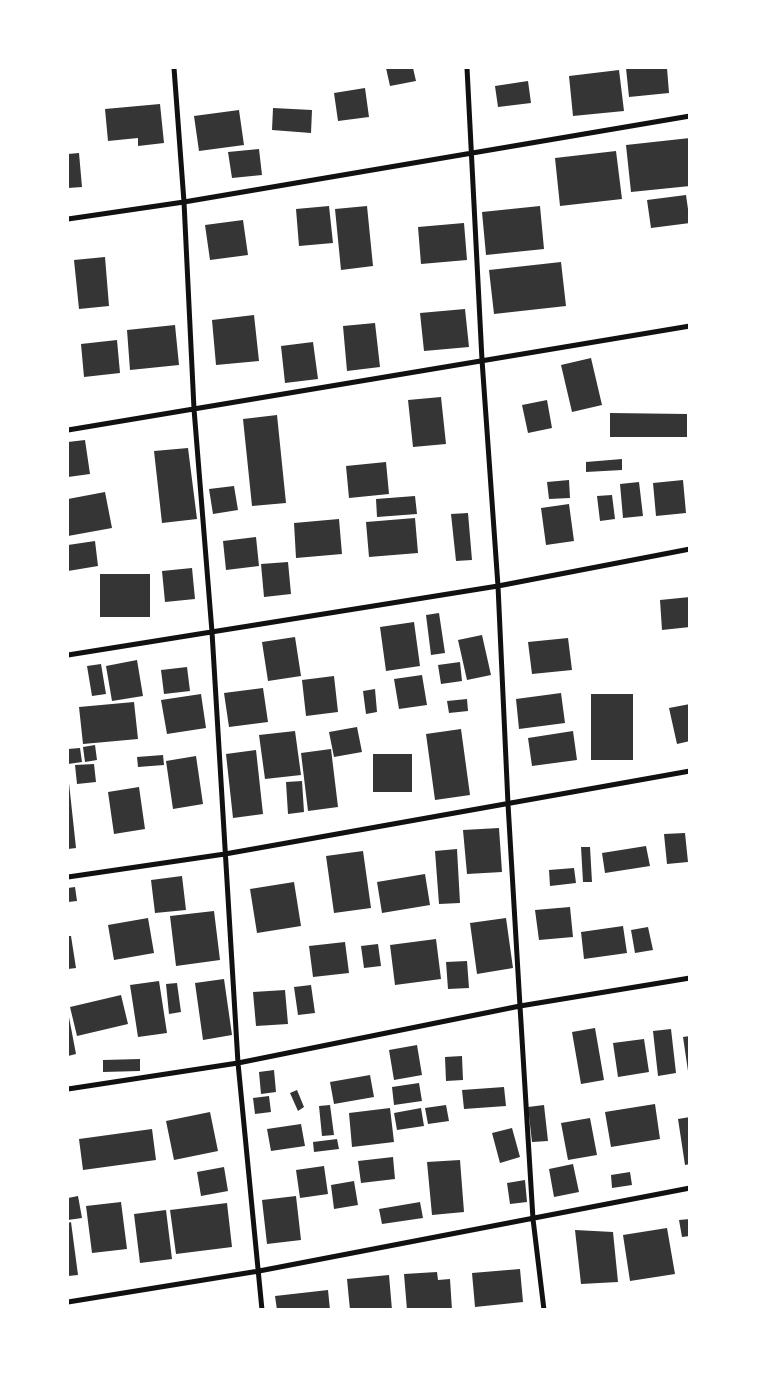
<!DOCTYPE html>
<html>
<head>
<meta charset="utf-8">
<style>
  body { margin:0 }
  #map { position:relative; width:757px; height:1377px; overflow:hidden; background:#fff; font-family:"Archivo Narrow",sans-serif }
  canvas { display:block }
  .frame { position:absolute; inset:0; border:69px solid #fff; pointer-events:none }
</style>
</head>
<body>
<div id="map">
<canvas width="757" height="1377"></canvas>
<div class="frame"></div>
</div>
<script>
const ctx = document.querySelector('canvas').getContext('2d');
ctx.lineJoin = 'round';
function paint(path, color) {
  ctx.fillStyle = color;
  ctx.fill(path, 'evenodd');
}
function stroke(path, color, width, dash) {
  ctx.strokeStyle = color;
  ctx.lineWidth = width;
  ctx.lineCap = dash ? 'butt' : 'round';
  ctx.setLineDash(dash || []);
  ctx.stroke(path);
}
const building = new Path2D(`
  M386,68h27l3,13 -26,5z
  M626,68h41l2,25 -40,4z
  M619,70l5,41 -51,5 -4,-40z
  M528,81l3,22 -33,4 -3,-21z
  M365,88l4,29 -31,4 -4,-28z
  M160,104l4,39 -26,3v-8l-30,3 -3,-32z
  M273,108l39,2 -1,23 -39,-3z
  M239,110l5,35 -45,6 -5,-35z
  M690,138v48l-59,6 -5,-47z
  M259,149l3,26 -30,3 -4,-26z
  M616,151l6,48 -62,7 -5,-48z
  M79,153l3,34 -14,1v-34z
  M686,195l4,28 -39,5 -4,-28z
  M329,206l4,37 -34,3 -3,-37z
  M367,206l6,60 -32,4 -6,-61z
  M540,206l4,43 -58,6 -4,-43z
  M243,220l5,35 -38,5 -5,-35z
  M464,223l3,37 -46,4 -3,-37z
  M105,257l4,49 -30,3 -5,-49z
  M561,262l5,44 -72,8 -5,-44z
  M465,309l4,38 -45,4 -4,-38z
  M254,315l5,46 -43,4 -4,-45z
  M375,323l5,44 -33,4 -4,-45z
  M175,325l4,40 -49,5 -3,-40z
  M117,340l3,33 -36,4 -3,-33z
  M313,342l5,37 -33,4 -4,-37z
  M591,358l11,47 -30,7 -11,-47z
  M441,397l5,47 -33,3 -5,-47z
  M547,400l5,28 -24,5 -6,-28z
  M610,413l77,1v23h-77z
  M277,415l9,88 -34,3 -9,-87z
  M85,440l5,34 -22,3v-35z
  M188,448l9,71 -35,4 -8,-72z
  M622,459v11l-36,2v-10z
  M386,462l3,32 -40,4 -3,-32z
  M569,480l1,18 -21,1 -2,-17z
  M683,480l3,33 -30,3 -3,-33z
  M639,482l4,34 -20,2 -3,-34z
  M234,486l4,24 -25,4 -4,-25z
  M105,492l7,36 -44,8v-37z
  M612,495l3,24 -15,2 -3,-25z
  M415,496l2,18 -40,3 -1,-18z
  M569,504l5,37 -28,4 -5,-37z
  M468,513l4,47 -16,1 -5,-47z
  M415,518l3,35 -49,4 -3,-35z
  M339,519l3,35 -46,4 -2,-35z
  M256,537l3,29 -33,4 -3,-29z
  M95,541l3,25 -30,5v-26z
  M288,562l3,32 -27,3 -3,-33z
  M192,568l3,31 -30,3 -3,-31z
  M100,574h50v43h-50z
  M690,597v30l-28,3 -2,-30z
  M439,613l6,40 -14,2 -5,-40z
  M414,622l6,44 -34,5 -6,-44z
  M482,635l9,40 -24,5 -9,-40z
  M295,637l6,39 -33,5 -6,-39z
  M568,638l4,32 -40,4 -4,-32z
  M137,660l6,36 -31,5 -6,-35z
  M460,662l2,19 -21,3 -3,-19z
  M101,664l5,30 -14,2 -5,-30z
  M187,667l3,24 -26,3 -3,-24z
  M422,675l5,30 -28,4 -5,-30z
  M334,676l4,36 -32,4 -4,-36z
  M263,688l5,34 -39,5 -5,-34z
  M375,689l2,23 -11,2 -3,-23z
  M561,693l4,30 -46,6 -3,-30z
  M201,694l5,34 -39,6 -6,-34z
  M591,694h42v66h-42z
  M467,699l1,12 -19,2 -2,-12z
  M134,702l4,37 -55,5 -4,-37z
  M690,704v37l-13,3 -8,-36z
  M357,727l5,25 -28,5 -5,-25z
  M461,729l9,66 -35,5 -9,-66z
  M295,731l6,44 -36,4 -6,-44z
  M573,731l4,29 -45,6 -4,-28z
  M95,745l2,15 -12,2 -2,-15z
  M80,748l2,14 -14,2v-15z
  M331,749l7,58 -30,4 -7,-58z
  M256,750l7,64 -30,4 -7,-64z
  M373,754h39v38h-39z
  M163,755l1,10 -26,2 -1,-10z
  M196,756l7,48 -30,5 -7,-48z
  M94,764l2,18 -19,2 -2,-19z
  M302,781l2,31 -16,2 -2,-32z
  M69,783l7,65 -8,1v-65z
  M139,787l6,42 -31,5 -6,-42z
  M499,828l3,44 -35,2 -4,-44z
  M685,833l3,29 -21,2 -3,-30z
  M646,846l4,20 -45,7 -3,-20z
  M581,847h9l2,35h-9z
  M457,849l3,54 -21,1 -4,-53z
  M363,851l8,57 -37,5 -8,-57z
  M574,868l2,15 -26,3 -1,-16z
  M425,874l5,31 -48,8 -5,-31z
  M182,876l4,34 -31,3 -4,-33z
  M294,882l7,44 -44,7 -7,-44z
  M75,887l2,14 -9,1v-14z
  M570,907l3,30 -34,3 -4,-30z
  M214,911l6,49 -44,6 -6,-50z
  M148,918l6,35 -40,7 -6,-35z
  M506,918l7,50 -36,6 -7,-51z
  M623,926l4,27 -43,6 -3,-27z
  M648,927l5,23 -18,3 -4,-23z
  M68,936h3l5,32 -8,1z
  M436,939l5,40 -46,6 -5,-40z
  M345,942l4,31 -36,4 -4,-31z
  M378,944l3,22 -17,2 -3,-22z
  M467,961l2,27 -21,1 -2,-27z
  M224,979l8,56 -29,5 -8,-57z
  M159,981l8,52 -29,4 -8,-52z
  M177,983l4,29 -12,2 -3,-30z
  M311,985l4,28 -17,2 -4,-28z
  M285,990l3,34 -32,2 -3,-34z
  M121,995l7,29 -51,12 -7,-29z
  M68,1012l8,42 -8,2z
  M595,1028l9,52 -23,4 -9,-52z
  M671,1029l5,44 -18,3 -5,-45z
  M690,1036v35h-2l-5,-34z
  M644,1039l5,33 -31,5 -5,-34z
  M417,1045l5,30 -28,5 -5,-30z
  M462,1056l1,24 -17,1 -1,-24z
  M140,1059v12l-37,1v-12z
  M274,1070l2,22 -15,2 -2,-22z
  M370,1075l4,22 -40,7 -4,-22z
  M419,1083l3,18 -28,4 -2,-18z
  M504,1087l2,19 -42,3 -2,-19z
  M297,1090l7,17 -6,4 -8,-18z
  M269,1096l2,16 -16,2 -2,-16z
  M655,1104l5,35 -49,8 -6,-35z
  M330,1105l4,30 -12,1 -3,-30z
  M446,1105l3,16 -21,3 -3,-16z
  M544,1105l4,36 -16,1 -4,-35z
  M390,1108l4,34 -42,5 -3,-34z
  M421,1108l3,18 -27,4 -3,-17z
  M210,1112l8,39 -44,9 -8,-39z
  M690,1117v47l-5,1 -7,-46z
  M590,1118l7,37 -29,5 -7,-37z
  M301,1124l4,22 -34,5 -4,-22z
  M512,1128l8,29 -20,6 -8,-30z
  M152,1129l4,31 -73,10 -4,-31z
  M337,1139l2,10 -25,3 -1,-10z
  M393,1157l2,22 -34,4 -3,-22z
  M460,1160l4,52 -32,3 -5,-53z
  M573,1164l6,28 -25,5 -5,-28z
  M324,1166l4,28 -28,4 -4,-28z
  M224,1167l4,24 -27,5 -4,-24z
  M630,1172l2,13 -20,3 -1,-13z
  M525,1180l2,22 -17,2 -3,-21z
  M354,1181l4,24 -24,4 -3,-24z
  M78,1196l4,22 -14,2v-22z
  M296,1196l5,44 -34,4 -5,-44z
  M121,1202l6,47 -35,4 -6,-47z
  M420,1202l3,16 -41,6 -3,-15z
  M227,1203l5,44 -56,7 -6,-44z
  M166,1210l6,49 -32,4 -6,-49z
  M690,1219v17l-8,1 -3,-17z
  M71,1222l7,53 -10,1v-53z
  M667,1228l8,46 -45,7 -7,-46z
  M575,1230l38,2 5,50 -37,2z
  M520,1269l3,33 -48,5 -3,-34z
  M437,1272l1,8 12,-1 2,31h-45l-3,-36z
  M389,1275l3,35h-42l-3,-31z
  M328,1290l2,20h-53l-2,-14z`);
const minor = new Path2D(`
  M174,68l10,134 10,207 18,223 26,431 24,247
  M467,68l15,292 16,226 10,218 12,202 13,213 11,91
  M68,219l116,-17 506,-86
  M68,430l622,-104
  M68,655l430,-69 192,-37
  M68,877l157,-23 465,-83
  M68,1089l170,-26 282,-57 170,-28
  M68,1302l191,-31 431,-83`);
paint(building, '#353535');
stroke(minor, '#111', 5);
</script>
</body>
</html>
